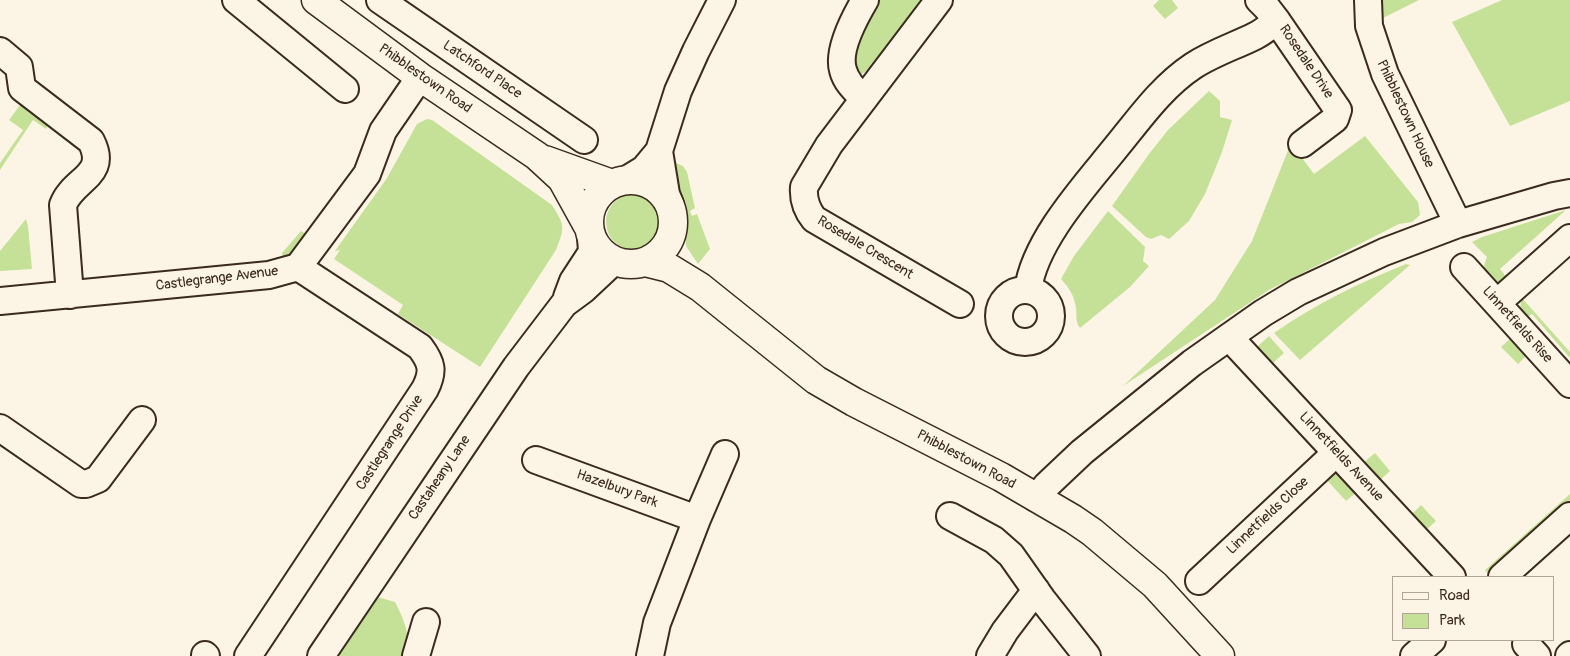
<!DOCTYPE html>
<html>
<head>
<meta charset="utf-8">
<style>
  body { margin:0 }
  #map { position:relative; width:1570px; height:656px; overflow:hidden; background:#fcf5e5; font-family:Pangolin,sans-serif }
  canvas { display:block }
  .legend { position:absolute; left:1392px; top:576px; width:162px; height:65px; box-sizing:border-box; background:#fcf5e5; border:1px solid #afa495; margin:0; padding:6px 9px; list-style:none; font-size:15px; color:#3b2a1e }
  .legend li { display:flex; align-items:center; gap:10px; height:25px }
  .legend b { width:25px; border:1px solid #afa495 }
</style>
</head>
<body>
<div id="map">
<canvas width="1570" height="656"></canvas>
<ul class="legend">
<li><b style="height:6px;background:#fcf5e5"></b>Road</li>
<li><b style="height:14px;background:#c5e198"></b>Park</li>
</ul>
</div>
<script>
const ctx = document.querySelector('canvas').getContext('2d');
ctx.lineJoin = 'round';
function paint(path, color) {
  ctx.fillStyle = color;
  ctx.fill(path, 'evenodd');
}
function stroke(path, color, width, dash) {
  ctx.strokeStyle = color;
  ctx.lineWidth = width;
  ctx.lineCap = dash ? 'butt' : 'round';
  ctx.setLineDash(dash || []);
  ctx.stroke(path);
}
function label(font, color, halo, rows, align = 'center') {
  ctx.font = font + ' Pangolin,sans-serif';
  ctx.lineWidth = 5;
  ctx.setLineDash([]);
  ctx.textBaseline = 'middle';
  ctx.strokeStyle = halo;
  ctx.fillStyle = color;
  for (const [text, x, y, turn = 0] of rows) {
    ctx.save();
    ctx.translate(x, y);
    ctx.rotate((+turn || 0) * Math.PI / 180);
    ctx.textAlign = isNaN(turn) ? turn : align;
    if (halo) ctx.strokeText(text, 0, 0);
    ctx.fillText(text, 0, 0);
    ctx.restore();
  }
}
const green = new Path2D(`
  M879,0h47l-57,70 -9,5 -4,-2 -3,-14 12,-39z
  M1159,0h13l6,8 -13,11 -12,-13z
  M1382,0h37l-36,18z
  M1502,0h68v101l-60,25 -58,-104z
  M1209,91l11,10v16l12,3 -10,32 -17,42 -16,27 -20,18 -8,-4 -10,4 -5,-2 -34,-31 37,-52 19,-24z
  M23,104l25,20 -2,5 -13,-9 -33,50v-7l23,-33 -14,-10 11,-15z
  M427,119l5,1 120,85c13,21 13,22 4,45l-76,117 -82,-53 5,-9 -69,-46 6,-9 -5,1 52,-73 30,-54z
  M1365,136l53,66 2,13 -8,7 -13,2 -130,66 -146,96 92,-86 37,-59 39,-98 23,31z
  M674,162l9,4 4,6 8,36 -5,3 2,5 5,-2 13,35 -12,15 -12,-18 -1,-30 -13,-43z
  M606 222a28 28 0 1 1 56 0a28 28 0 1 1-56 0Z
  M1566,210l-66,59 10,12 -12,3h-5c-8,-11 -12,-13 -6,-27l-15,-15 10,-5z
  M1108,211l37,36 -2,14 6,5 -19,21 -50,41c-5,-6 -3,-13 -4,-20 -2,-13 -7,-20 -15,-29l13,-23z
  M26,219l2,7 4,43 -32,2v-20z
  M301,231l5,3 -17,24 -6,3 -1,-8z
  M1406,264l4,1 -110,95 -26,-27c41,-29 85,-50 132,-69z
  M1522,298l48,54v6l-38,-44 -7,5c-4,-7 -6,-12 -3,-21z
  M1269,336l15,17 -11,10 -16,-16z
  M1513,336l16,17 -11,11 -17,-17z
  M1375,453l15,18 -11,10 -16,-18z
  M1334,472l4,1 20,18 -12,10 -22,-24z
  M1570,494v6l-82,74 -3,-4z
  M1421,505l15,16 -11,10 -14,-16z
  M374,596l21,6c9,18 17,34 10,54h-69z`);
const street = new Path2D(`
  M236,0l109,89
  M380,0l204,140
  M939,0l-110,145 -25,42c-1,12 2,22 10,32l146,85
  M1259,0l8,8 10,13 61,89 -3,9 -33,25
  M1368,0l1,26 16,48 73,150
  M0,51l19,16 3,21 69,53c18,35 -18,37 -28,64l7,90
  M864,99c-9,-9 -18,-17 -21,-29 -6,-20 12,-53 22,-70
  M659,151l7,43 4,10
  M626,180l18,-11 15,-18 19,-60 18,-40 26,-51
  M1464,267l106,117
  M1028,290c6,-48 55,-102 85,-139 25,-30 47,-63 80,-85 20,-13 42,-20 62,-30 8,-4 15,-10 22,-15
  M999 316a26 26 0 1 1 52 0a26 26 0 1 1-52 0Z
  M567,297l6,-16 19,-29 -1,-15
  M0,301l269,-26 29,-8 69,-93 16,-43 37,-54
  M1497,303l73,-65
  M1229,337l223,240
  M0,428l81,56h5l12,-5 44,-59
  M536,460l161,59
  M1036,498l10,-12 36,-34 110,-89 71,-50 35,-21 86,-40 74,-28 96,-28 16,-3
  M950,516l44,24 17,15 31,44 45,57
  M1502,577l68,-61
  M1199,581l137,-128
  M1526,644l11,12
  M205,655l1,1
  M248,656l177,-267c9,-18 7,-26 -5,-42l-122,-80
  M321,656l195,-289 48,-63 19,-14 31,-29
  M416,656l10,-34
  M650,656l7,-33 40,-104 28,-65
  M990,656l15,-25 31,-41
  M1414,656l18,-16
  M1569,656l1,-1`);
const secondary = new Path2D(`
  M316,0l104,77 117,79 25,23 26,47
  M545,160l67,24
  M589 222a42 42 0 1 1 84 0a42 42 0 1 1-84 0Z
  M645,262l24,6 31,19 116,93 38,22 147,75 72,42 19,13 63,53 65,71`);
const streetNames = [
  ["Rosedale Drive",1306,62,56],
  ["Latchford Place",482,70,34],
  ["Phibblestown Road",425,79,35],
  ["Phibblestown House",1405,114,65],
  ["Rosedale Crescent",865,248,31],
  ["Castlegrange Avenue",217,279,-7],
  ["Linnetfields Rise",1517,325,48],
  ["Castlegrange Drive",390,443,-57],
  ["Linnetfields Avenue",1341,457,47],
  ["Phibblestown Road",966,460,28],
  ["Castaheany Lane",440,478,-56],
  ["Hazelbury Park",617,489,20],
  ["Linnetfields Close",1268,516,-43]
];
paint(green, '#c5e198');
stroke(street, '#3b2a1e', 30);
stroke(secondary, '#3b2a1e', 31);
stroke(street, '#fcf5e5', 26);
stroke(secondary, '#fcf5e5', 28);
label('14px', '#3b2a1e', '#fcf5e5', streetNames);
</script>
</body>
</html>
